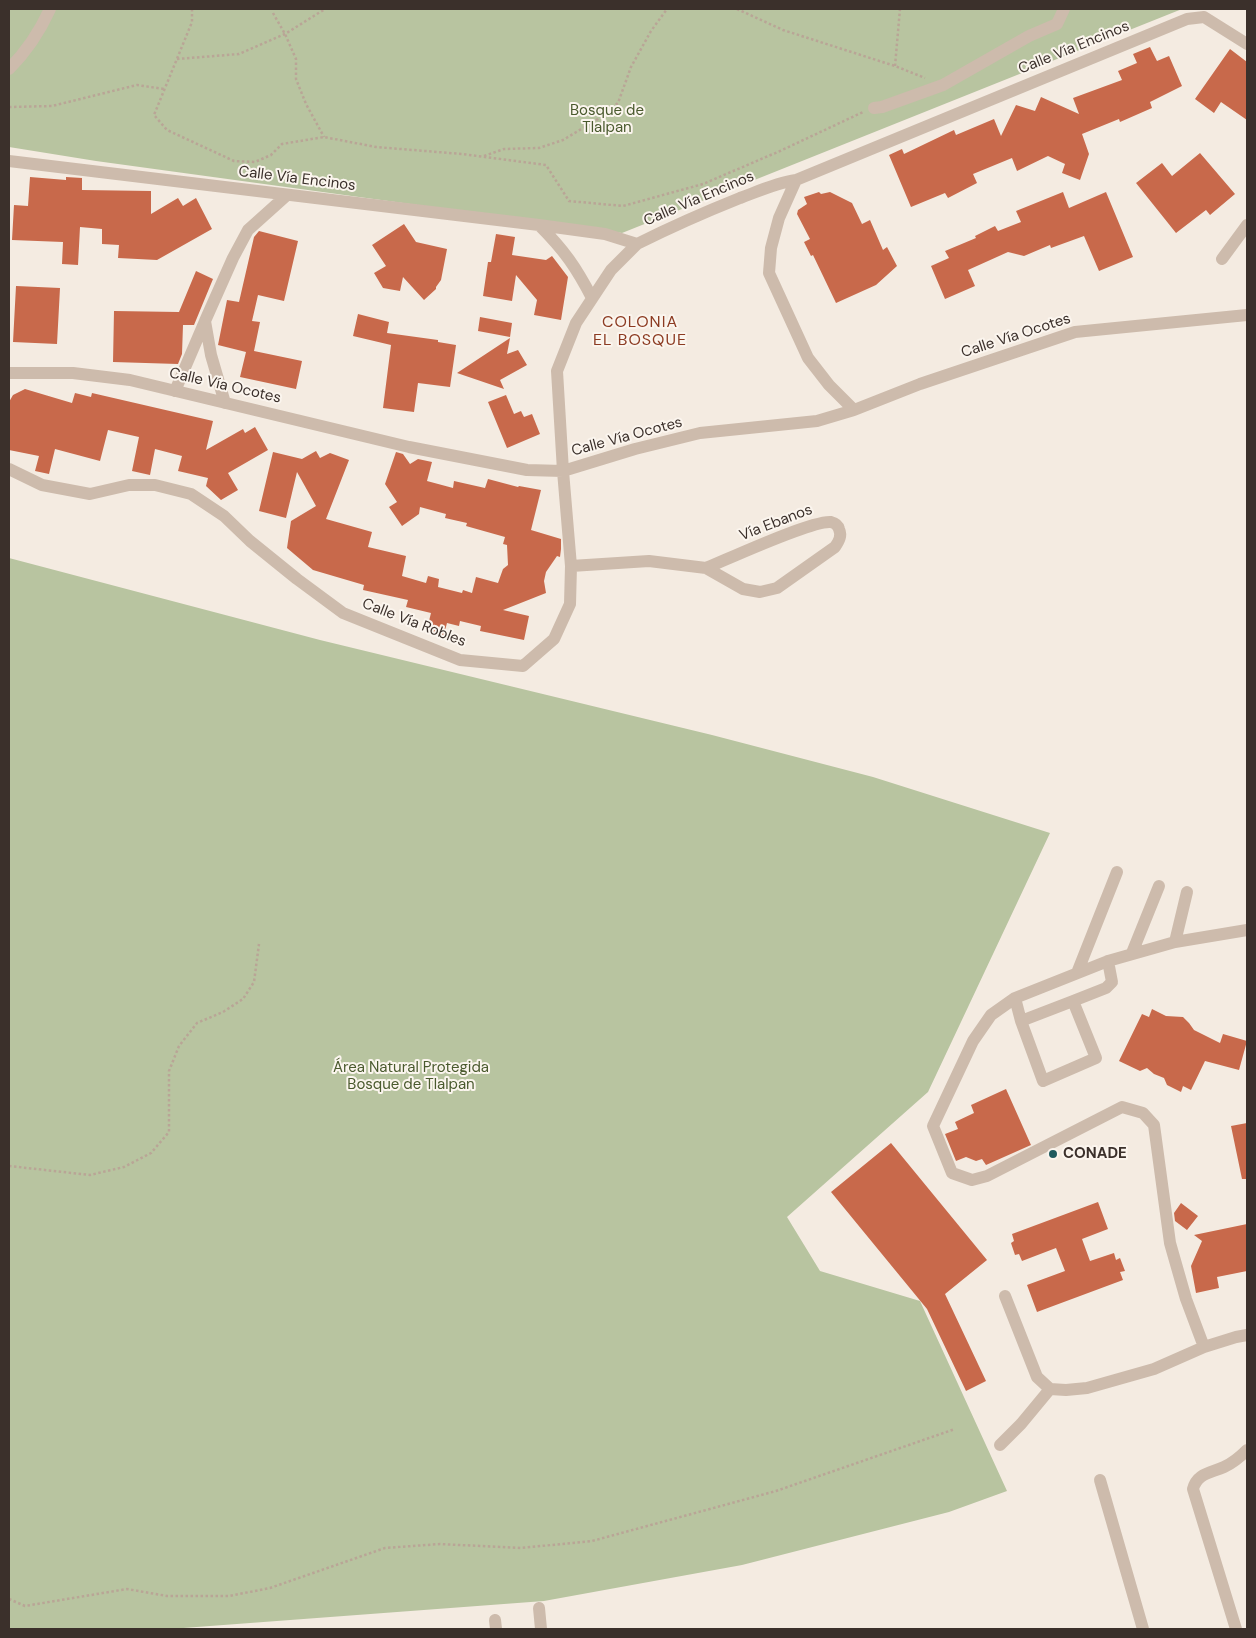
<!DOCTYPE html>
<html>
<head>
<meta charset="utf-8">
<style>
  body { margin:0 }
  #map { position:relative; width:1256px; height:1638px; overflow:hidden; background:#f4ebe1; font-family:"DM Sans",sans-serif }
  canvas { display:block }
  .frame { position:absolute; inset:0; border:10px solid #3b302b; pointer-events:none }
</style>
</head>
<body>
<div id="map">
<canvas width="1256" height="1638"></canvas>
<div class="frame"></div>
</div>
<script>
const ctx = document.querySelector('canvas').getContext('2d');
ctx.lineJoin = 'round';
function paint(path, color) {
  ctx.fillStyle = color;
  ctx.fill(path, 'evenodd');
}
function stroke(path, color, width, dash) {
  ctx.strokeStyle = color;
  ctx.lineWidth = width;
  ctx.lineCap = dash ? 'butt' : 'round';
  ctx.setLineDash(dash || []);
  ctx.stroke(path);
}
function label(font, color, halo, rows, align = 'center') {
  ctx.font = font + ' "DM Sans",sans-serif';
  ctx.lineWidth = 4;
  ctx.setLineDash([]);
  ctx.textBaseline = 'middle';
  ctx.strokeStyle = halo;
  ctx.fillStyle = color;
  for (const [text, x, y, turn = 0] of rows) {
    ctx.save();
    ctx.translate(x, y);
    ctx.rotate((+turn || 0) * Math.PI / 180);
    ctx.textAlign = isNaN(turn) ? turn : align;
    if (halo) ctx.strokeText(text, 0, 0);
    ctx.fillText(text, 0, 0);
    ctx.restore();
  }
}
const green = new Path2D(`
  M9,9h1173l-560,224 -526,-72 -87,-14z
  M9,558l311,82 392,95 161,42 177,56 -122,259 -141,125 33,54 100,30 87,190 -58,21 -207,53 -198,36 -374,28h-161z`);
const building = new Path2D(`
  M1150,47l7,14 12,-5 13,30 -32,16 2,6 -32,14 -1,-3 -37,15 7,20 -9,26 -18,-7 3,-9 -17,-8 -31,15 -5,-13 -39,16 4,9 -29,15 -3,-5 -34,14 -22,-52 13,-6 2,5 50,-24 2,5 38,-16 7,17 15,-31 19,6 6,-14 38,17 -6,-16 49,-18 -4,-9 19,-8 -4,-9z
  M1230,49l17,13v58l-26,-18 -7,11 -19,-14z
  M1200,153l35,41 -25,21 -4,-5 -30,23 -40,-50 26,-20 10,13z
  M30,177l36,3v-3l16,1v12l69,1v23l27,-16 5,8 13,-8 16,31 -55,31 -39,-2 1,-13 -17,-1v-15l-22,-2 -2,38 -16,-1 1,-22 -51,-2 2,-35 14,1z
  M819,192l2,2 9,-2 22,11 10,21 8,-4 13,30 4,-3 10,19 -21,19 -40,18 -23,-48 -2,1 -7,-14 6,-3 -13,-25 1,-4 9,-6 -3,-7z
  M1063,192l6,16 37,-16 27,65 -34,14 -15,-35 -33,12 -1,-3 -26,11 -16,-4 -40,18 7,16 -30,13 -14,-33 18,-8 -4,-7 31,-13 -1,-2 20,-10 3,5 23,-9 -5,-11z
  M404,224l12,18 31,7 -6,31 -5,7v2l-12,11 -21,-23 -3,14 -17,-3 -9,-15 12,-7 -14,-21z
  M259,231l39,10 -14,60 -26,-6 -6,26 8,1 -6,29 48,10 -6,28 -56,-12 6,-25 -28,-7 9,-45 12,2 15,-65z
  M496,234l19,3 -3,18 34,5 6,-4 16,21 -7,43 -27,-5 3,-15 -21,-25 -4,26 -29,-5 5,-34h3z
  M196,271l17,8 -19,46h-11l-1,29 -4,10 -65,-2 1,-51 65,1z
  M16,286l44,2 -3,56 -44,-2z
  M358,314l31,8 -2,11 51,7v2l18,3 -6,42 -32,-4 -4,29 -31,-4 8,-63 -38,-9z
  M480,317l32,6 -2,14 -32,-6z
  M510,338l-3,16 11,-4 9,15 -27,15 4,9 -47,-16z
  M25,389l47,14 3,-10 16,4 1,-4 121,28 -7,29 37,-21 2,4 10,-6 13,23 -40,23 10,17 -17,10 -15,-14 2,-8 -30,-7 4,-15 -27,-7 -5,26 -18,-4 7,-34 -31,-7 -8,31 -45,-12 -6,25 -14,-3 4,-15 -30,-6v-48l4,-7z
  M506,395l8,19 7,-3 3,6 8,-3 8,20 -33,14 -19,-46z
  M316,451l4,7 10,-5 19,7 -23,59 46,13 -4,15 38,9 -4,20 24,7 2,-7 11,3 -1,8 24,6 1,-3 9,3 4,-16 22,6 5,-14 5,-4 -1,-20 -4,-1 2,-7 -39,-11 1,-3 -22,-5 1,-4 -26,-7 -1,7 -17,12 -13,-19 8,-5 -12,-18 11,-32 7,2 7,10 8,-5 14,3 -5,19 26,7 1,-7 31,7 3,-9 30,8 1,-1 22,4 -10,40 30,9v10l-1,8 -3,-1 -11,16 -2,9 2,12 -43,17 26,6 -5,24 -44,-9 1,-5 -21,-5 -1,5 -12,-3 -4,15 -17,-5 5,-20 -25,-6 2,-7 -45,-10 1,-5 -51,-15 -26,-22 4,-27 25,-15 -19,-34 -11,46 -27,-7 14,-59 29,7z
  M1152,1009l14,7 17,1 6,6 5,7 26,13 3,-9 24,7 -8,29 -34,-9 -14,29 -8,-4 -2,6 -14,-7 -3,-7 -10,-4 -7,-6 -7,3 -21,-10 23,-47 7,3z
  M1006,1089l25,56 -45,20 -4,-6 -6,2 -10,-4 -10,4 -11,-27 13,-5 -3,-7 19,-9 -3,-8z
  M1247,1123v56h-5l-11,-53z
  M891,1143l96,117 -42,34 41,87 -20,10 -39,-82 -96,-117z
  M1098,1202l10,27 -26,10 8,22 24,-8 2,7 4,-2 5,13 -5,1 3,8 -86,32 -10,-27 38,-14 -9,-23 -34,13 -3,-7 -4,1 -4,-12 3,-2 -2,-7z
  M1181,1203l17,13 -11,14 -12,-9 -1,-8z
  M1247,1224v47l-30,6 2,11 -23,5 -5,-27 11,-25 -8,-6z`);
const path = new Path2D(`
  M192,9v13l-38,93 13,15 67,31 21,1 16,-7 11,-11 42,-7 52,10 86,7 84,11 23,36 54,5 80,-22 77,-33 83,-39
  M737,9l46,21 112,36 30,12
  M273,13l12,21 11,25v20l10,25 18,33
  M177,59l62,-5 46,-20 40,-25
  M895,66l5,-57
  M9,107l43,-1 85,-21 27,4
  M484,156l20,-7 35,-1 24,-8 35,-21 20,-16 13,-36 20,-36 16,-22
  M9,1166l81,9 34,-8 27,-14 18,-21v-61l10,-25 18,-23 26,-11 20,-13 11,-17 5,-38
  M9,1599l16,7 102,-17 40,7h62l41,-8 115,-40 55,-4 81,4 71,-7 184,-50 179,-62`);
const minor = new Path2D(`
  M9,69c17,-17 31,-38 41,-60
  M874,108l8,-1 61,-22 86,-49 28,-12 7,-15
  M9,161l530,64 66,9 32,10c34,-17 68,-32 103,-46 19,-7 36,-15 56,-18l391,-161 17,-2 43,27
  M796,180l-17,38 -8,30 -2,25 39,85 21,27 25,25
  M539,225c25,25 37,42 53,73
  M1222,259l25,-34
  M9,373h64l57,7 279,67 118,23 36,1 72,-22 65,-16 117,-12 37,-11 66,-26 155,-52 172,-17
  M175,391l30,-70
  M225,403l-14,-48 -6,-34 28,-63 15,-28 39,-35
  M9,469l33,16 48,9 39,-9h26l36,9 33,22 26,25 47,38 46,34 117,47 63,6 31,-27 16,-35 1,-38 -8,-95 -6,-100 19,-48 35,-53 26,-26
  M571,566l78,-5 57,7 37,21 17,3 17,-4 58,-41c4,-6 7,-11 4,-18 -1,-4 -4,-6 -8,-7 -19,-2 -103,37 -125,46
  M1175,942l12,-50
  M1132,953l27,-67
  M1077,973l40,-101
  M1015,998l6,23 22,60 53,-23 -23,-57 33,-13 6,-6 -4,-21
  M1021,1021l52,-20
  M1005,1296l32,81 13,12 16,1 21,-2 67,-19 50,-22 32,-10 11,-2
  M1204,1347l-18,-48 -16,-56 -16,-118 -11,-12 -21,-6 -135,69 -15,4 -20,-7 -19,-47 40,-85 18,-26 24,-17 93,-37 67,-19 72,-12
  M1000,1445l21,-21 29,-35
  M1100,1480l43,149
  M539,1608l2,21
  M495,1620l1,9
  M1236,1629l-43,-140c4,-16 18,-16 31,-22 9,-4 16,-10 23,-17`);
const markers = [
  [1053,1154,5,"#1f5a5e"]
];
const streetNames = [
  ["Calle Vía Encinos",1074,48,-22],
  ["Calle Vía Encinos",297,179,7],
  ["Calle Vía Encinos",699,199,-23],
  ["Calle Vía Ocotes",1016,336,-18],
  ["Calle Vía Ocotes",225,386,13],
  ["Calle Vía Ocotes",627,437,-15],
  ["Vía Ebanos",776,523,-21],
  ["Calle Vía Robles",414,623,21]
];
const parkNames = [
  ["Bosque de",607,111],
  ["Tlalpan",607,128],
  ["Área Natural Protegida",411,1068],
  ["Bosque de Tlalpan",411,1085]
];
const poiNames = [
  ["CONADE",1063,1154]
];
const neighbourhoodNames = [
  ["COLONIA",640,323],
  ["EL BOSQUE",640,341]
];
paint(green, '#b8c4a0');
paint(building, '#c8694b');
stroke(path, '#b9a596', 2.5, [2.5, 2.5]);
stroke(minor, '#cdbbac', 12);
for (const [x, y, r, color] of markers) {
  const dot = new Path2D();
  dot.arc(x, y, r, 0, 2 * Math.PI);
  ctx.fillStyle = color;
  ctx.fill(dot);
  stroke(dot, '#fbf5ee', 2);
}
label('15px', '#3b302b', '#fbf5ee', streetNames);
label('15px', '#4a5a2e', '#fbf5ee', parkNames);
label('bold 15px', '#3b302b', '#fbf5ee', poiNames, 'left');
ctx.letterSpacing = '1px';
label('16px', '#8c3b22', '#fbf5ee', neighbourhoodNames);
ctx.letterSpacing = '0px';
</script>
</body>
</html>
